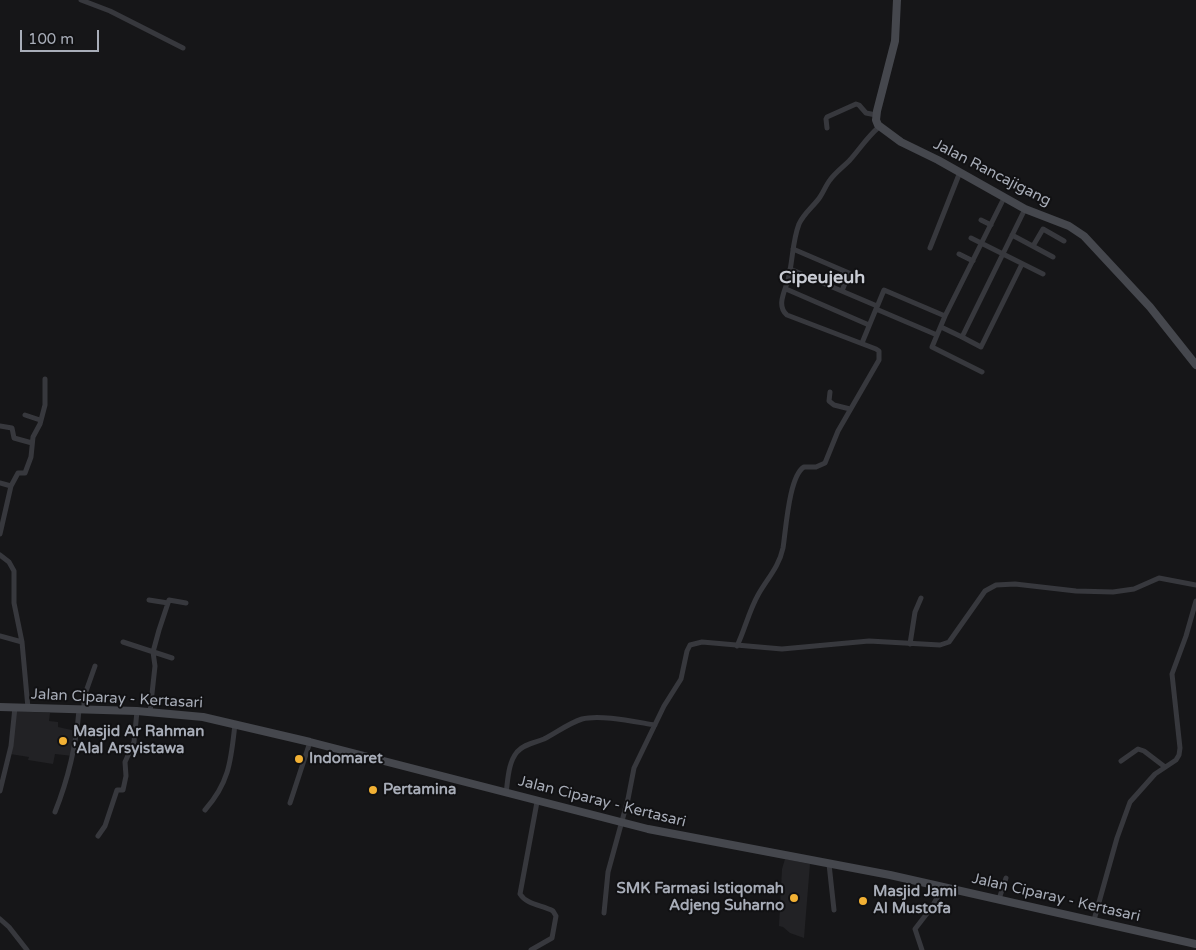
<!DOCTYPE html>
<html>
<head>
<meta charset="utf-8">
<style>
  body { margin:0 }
  #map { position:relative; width:1196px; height:950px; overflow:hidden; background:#161618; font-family:"Varela Round",sans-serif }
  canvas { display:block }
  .scale { position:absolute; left:20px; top:30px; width:79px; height:22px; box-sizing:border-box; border:2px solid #a8adb8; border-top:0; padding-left:6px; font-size:15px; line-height:18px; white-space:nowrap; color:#a8adb8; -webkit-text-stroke:4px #111113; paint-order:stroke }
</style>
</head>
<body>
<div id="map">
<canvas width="1196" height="950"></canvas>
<div class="scale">100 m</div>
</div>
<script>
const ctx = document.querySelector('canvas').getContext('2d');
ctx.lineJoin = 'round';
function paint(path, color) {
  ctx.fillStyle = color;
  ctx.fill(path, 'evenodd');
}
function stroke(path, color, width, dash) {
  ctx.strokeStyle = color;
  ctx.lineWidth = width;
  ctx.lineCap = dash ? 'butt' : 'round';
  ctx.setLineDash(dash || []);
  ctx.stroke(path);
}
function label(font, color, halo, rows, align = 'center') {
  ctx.font = font + ' "Varela Round",sans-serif';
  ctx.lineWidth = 4;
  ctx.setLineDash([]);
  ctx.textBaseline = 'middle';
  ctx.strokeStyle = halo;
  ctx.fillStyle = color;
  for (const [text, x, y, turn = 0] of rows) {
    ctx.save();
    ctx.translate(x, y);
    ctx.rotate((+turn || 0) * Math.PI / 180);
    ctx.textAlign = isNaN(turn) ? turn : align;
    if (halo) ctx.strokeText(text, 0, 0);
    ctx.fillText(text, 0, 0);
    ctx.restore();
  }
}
const built = new Path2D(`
  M16,711l34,2 -1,8 9,1v5l18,4 -3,25 -18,-2 -2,10 -25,-4 1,-3 -19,-3z
  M785,859l25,5 -6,74 -14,-5 -7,-6 -4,-1 3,-57z`);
const minor = new Path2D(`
  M81,0l29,11 73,37
  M827,128l-1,-9 1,-2 29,-13 3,1 7,8 10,2
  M981,220l10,5
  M1012,235l41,22
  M971,238l72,36
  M1033,246l10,-17 21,12
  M930,248l30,-76
  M793,249l56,24 -7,18
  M959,254l14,7
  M790,269l87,37
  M786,289l83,36
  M877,307l7,-17 61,26
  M941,327l21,10 63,-128
  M962,337l19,10 41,-83
  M862,343l14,-34 61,26
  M982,372l-50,-25 13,-31 57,-114
  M830,392l-1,9 5,4 16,4
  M25,415l15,5
  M0,426l12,2 2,10 18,5
  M0,483l11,3
  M0,534l11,-48 7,-13h7l6,-16 2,-20 7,-13 5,-19v-26
  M0,555l9,7 5,9v32l8,39 6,66
  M149,600l19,3
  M0,636l22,6
  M123,642l49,16
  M910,644l5,-32 6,-14
  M737,646c8,-17 12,-35 21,-51 9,-16 21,-28 25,-47 3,-19 6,-72 21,-81h12l9,-4 13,-32 41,-71v-9l-3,-2 -89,-34c-11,-9 -2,-24 1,-35 5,-19 4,-38 11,-56 5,-11 15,-18 21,-27 4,-6 6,-12 10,-17 5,-7 13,-13 19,-19 11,-12 18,-24 30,-34
  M84,710v-13l11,-31
  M150,712l5,-46 -2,-14 6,-22 10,-30 17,3
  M1121,761l17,-12 6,2 21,16
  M0,791l11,-45 4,-39
  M506,793c2,-13 2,-30 11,-41 7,-8 17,-9 27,-13 12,-6 25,-16 38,-20 18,-5 54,3 73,6
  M290,803l20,-61
  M205,810c25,-28 26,-51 30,-86
  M55,812c14,-35 21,-65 24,-102
  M98,836l7,-10 12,-36h6l3,-14 -1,-14 9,-20 3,-31
  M829,864l5,46
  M999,899l7,-21
  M604,913l4,-41 20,-73 6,-31 30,-62 17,-27 6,-28 3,-6 12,-3 80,7 87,-8 71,4 9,-3 36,-51 11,-6 19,-1 61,7 37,1 21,-3 25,-11 37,7
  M0,919l9,8 18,23
  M1094,920l23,-82 13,-36 25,-28 21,-14 3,-5 1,-7 -8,-74 14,-38 10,-35
  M531,950l21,-12 4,-22 -3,-5c-11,-6 -26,-6 -33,-17l17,-92
  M922,950l-7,-21 17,-22 11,-20`);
const secondary = new Path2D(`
  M897,0l-2,41 -18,70 -1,9 2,5 23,17 37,18 87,49 44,17 15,10 66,71 46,58
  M0,707l137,4 66,6 107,25 338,87 242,46 306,69`);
const markers = [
  [63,741,5,"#f2b134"],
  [299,759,5,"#f2b134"],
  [373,790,5,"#f2b134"],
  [794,898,5,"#f2b134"],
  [863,901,5,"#f2b134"]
];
const streetNames = [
  ["Jalan Rancajigang",992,173,27],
  ["Jalan Ciparay - Kertasari",117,699,3],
  ["Jalan Ciparay - Kertasari",602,802,14],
  ["Jalan Ciparay - Kertasari",1056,898,13]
];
const poiNames = [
  ["Masjid Ar Rahman",73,732],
  ["'Alal Arsyistawa",73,749],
  ["Indomaret",309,759],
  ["Pertamina",383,790],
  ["SMK Farmasi Istiqomah",784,889,"right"],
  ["Adjeng Suharno",784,906,"right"],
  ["Masjid Jami",873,892],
  ["Al Mustofa",873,909]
];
const quarterNames = [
  ["Cipeujeuh",822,278]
];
paint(built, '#222225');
stroke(minor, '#37383d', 5);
stroke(secondary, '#45474d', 8);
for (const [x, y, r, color] of markers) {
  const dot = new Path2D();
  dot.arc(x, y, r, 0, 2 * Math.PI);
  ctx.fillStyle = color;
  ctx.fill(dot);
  stroke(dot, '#111113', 2);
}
label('15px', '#a8adb8', '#111113', streetNames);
label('bold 15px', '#a8adb8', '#111113', poiNames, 'left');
label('bold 18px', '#c9ccd4', '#111113', quarterNames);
</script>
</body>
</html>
